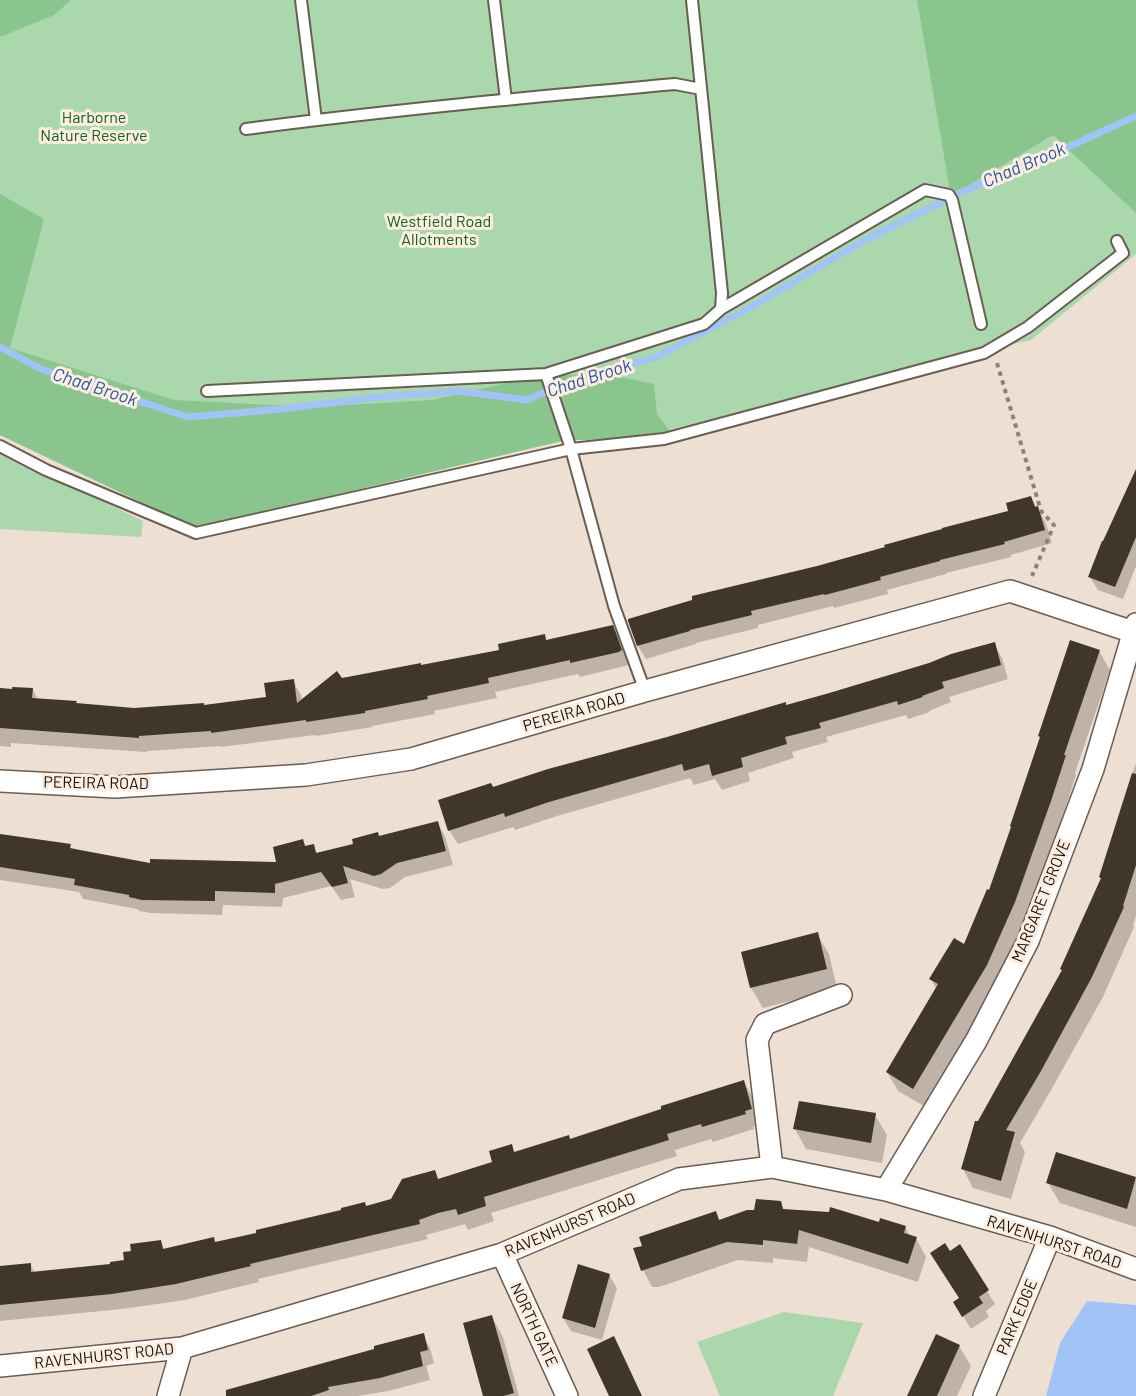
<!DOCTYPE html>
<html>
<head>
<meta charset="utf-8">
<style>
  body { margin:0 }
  canvas { display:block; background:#eedfd3 }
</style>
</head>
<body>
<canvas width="1136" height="1396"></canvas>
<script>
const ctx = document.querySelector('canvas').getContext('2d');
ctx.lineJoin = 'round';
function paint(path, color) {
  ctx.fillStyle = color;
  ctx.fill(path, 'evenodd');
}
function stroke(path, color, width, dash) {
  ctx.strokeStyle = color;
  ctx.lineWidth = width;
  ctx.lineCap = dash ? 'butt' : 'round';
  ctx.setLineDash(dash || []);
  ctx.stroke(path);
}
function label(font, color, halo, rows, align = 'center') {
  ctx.font = font + ' Barlow,sans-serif';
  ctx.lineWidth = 6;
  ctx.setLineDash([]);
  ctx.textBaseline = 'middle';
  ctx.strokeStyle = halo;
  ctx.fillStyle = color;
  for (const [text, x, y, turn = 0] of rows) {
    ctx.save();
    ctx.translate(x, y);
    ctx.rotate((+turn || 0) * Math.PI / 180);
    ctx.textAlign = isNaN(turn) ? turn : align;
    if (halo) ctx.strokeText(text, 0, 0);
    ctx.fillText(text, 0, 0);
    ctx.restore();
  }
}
const green = new Path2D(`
  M0,0h1136v254l-105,86 -90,21 -272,69 -23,9 -80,1 -371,88 -195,-93z
  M0,451l143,70 -2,16 -141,-8z
  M784,1312l79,11 -30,73h-113l-23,-54z`);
const forest = new Path2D(`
  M0,0h71l-17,15 -54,22z
  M917,0h219v213l-83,-78 -102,61z
  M0,194l44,25 -34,129 164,52 137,7 121,-7 114,-26 70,2 38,8 3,30 12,16 -23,9 -80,1 -371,88 -195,-93z`);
const water = new Path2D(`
  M1087,1301l49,4v91h-90l14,-53z`);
const shadow = new Path2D(`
  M1136,478v88l-13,33 -25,-9 -8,-13z
  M1031,498l14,23 7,22 -41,12v2l-65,16v1l-59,16 1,4 -54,14 -1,-2 -75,19v3l-62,15v1l-50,15 -8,-13 179,-78 193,-56z
  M612,626l9,15 8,24 -49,12 -2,-3 -83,18 2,6 -63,13 1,3 -63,12 1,1 -57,9 -1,-1 -94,12v-1l-74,5 -1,1 -135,-9v4l-11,-1v-57l33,1 5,10 39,5 57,4 70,-2 64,-9 25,-17 8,14 1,6 39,-21 81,-13 79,-16 43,-15 3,5z
  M994,644l8,14 6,21 -59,18 2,5 -22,9 1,1 -22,7 -2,-4 -80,22 2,5 -36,10 2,6 -46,15 2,8 -28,9 -7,-11 -21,6 -4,-7 -133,38 -42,14 -2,-3 -55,17 -9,-14 44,-41 293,-83z
  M1099,651l11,19 -35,103 1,2 -15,46 -36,100 -28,64 -73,121 -26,-15 -11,-19 50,-82 -6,-11 33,-33 26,-54 22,-64z
  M1136,763v153l-3,9 1,2 -31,70 -52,93 -31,53 5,9 -14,47 -38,-11 -10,-19 100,-197 -2,-3 41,-90 26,-92z
  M437,822l8,14 8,29 -48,12 -15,11 -7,1 -33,-10 5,18 -14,3 -10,-14 -48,12 -1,9 -59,-2 -1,10 -71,-2 -12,-2 -2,-2 -54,-10 -4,-7 -79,-12v-44l70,10 2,4 79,15 127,-1 25,-23 3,7 7,-2 5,8z
  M817,934l12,20 8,35 -74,19 -12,-20z
  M744,1082l9,16 7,24v2l-7,3 1,2 -41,13 -2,-3 -36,11 2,6 -186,57 3,8 -26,9 -3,-6 -17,5 -22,6 2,4 -170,40 1,3 -74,18 -63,9 -122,12v-53l30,-4 5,9 77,-8 13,-4 35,-20 5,9 49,-11 2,5 150,-37 26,-7 42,-28 5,9 55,-18 17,-17 4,7 55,-12z
  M875,1115l12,20 -5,28 -76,-14 -11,-20z
  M1057,1154l79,25v48l-76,-24 -12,-20z
  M780,1202l4,8 121,17 6,10 5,1 10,19 -8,25 -109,-35 -2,15 -34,-4v5l-35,-3 -79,27h-7l-10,-19 74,-55 4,8 35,-9z
  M960,1247l35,57 -9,7 3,6 -18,12 -16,-26 5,-4 -11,-46z
  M609,1275l8,13 -15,52 -31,-9 -8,-13z
  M492,1317l11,20 16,59h-35z
  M423,1335l7,13 4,15 -8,3 4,14 -42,11 -30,5h-113z
  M959,1346l12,20 -14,30h-48z`);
const stream = new Path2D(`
  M0,347l41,22 147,48 94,-8 97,-12 80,-6 68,9 32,-14 97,-29 95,-50 116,-68 95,-47 115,-49 59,-27`);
const building = new Path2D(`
  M1136,469v68l-21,50 -27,-10 14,-36h1z
  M1031,496l4,11 3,-1 7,24 -41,12 1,2 -65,16v1l-60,16 1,3 -56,15 -1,-1 -73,17 1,4 -62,15v1l-53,15 -9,-25v-2l64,-19v-4l125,-30 68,-19 -1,-2 58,-16v-1l66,-17 -2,-8z
  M613,625l9,25 -3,2 -49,11v-3l-82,18 1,5 -62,13 1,3 -63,12v2l-59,9v-2l-95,13v-2l-72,5v2l-139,-10v-40l12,1v-2l21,1 -1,10 45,3 -1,2 58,5 70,-5v2l62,-8 -2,-14 30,-4 3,24 40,-32 5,7 79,-15v2l78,-15 -1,-6 47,-10 1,6z
  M1070,640l30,10 -36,105h2l-15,46 -36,101 -28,63 -74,124 -27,-17 52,-88 -9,-5 25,-41 10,6 23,-55 2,1 22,-63 -1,-1 30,-89 -2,-1z
  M995,642l6,23 -59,17 2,6 -22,8 1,1 -25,8 -1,-4 -78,22 2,5 -36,9 2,7 -46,14 2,9 -31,9 -3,-12 -25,7 -2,-7 -133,38 -44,15 -1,-4 -56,18 -10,-31 53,-17 2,4 55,-18 119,-32 119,-35v3l40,-11 103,-31 22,-9z
  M1132,773l4,1v91l-13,41 1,1 -32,70 -51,94 -35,59 9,2 -14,49 -40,-12 14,-48h3l84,-151 -2,-1 41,-91 -2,-1z
  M438,821l8,30 -49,12 -16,11 -7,2 -31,-10 5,17 -16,4 -11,-15 -46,12v9l-60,-2v10l-73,-1 -13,-3v-2l-55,-10 1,-6 -75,-12v-33l71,10 -1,4 10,2 70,13v-4l126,3 -3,-15 30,-8 2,7 9,-2 2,9 37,-9 -1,-5 26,-7 1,4z
  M818,932l9,37 -77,19 -9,-36z
  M744,1080l8,29 -7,2 1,3 -44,13 -1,-3 -34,10 2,6 -185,57 2,9 -28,9 -2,-6 -18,4 -19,7 1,4 -170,40 1,2 -75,18 -64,10 -112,11v-39l31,-3v9l79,-8v-2l14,-2 -1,-8 8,-1 -1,-7 31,-4 2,9 51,-12 1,5 41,-9v-3l85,-20v-2l24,-6 1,4 25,-7 11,-20 33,-9 3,9 54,-17 -3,-11 23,-7 2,8 55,-17 1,4 91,-30v-3z
  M799,1101l77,12 -5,30 -78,-14z
  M1056,1152l80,25 -9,32 -81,-26z
  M756,1199l25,2 2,8 46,3 1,-5 49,15 1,-4 26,8 -2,7 13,4 -9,27 -109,-34 -2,14 -34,-4v5l-36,-3 -86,29 -8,-23 9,-2 -3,-9 77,-26 3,9 28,-10h7z
  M945,1243l5,8 10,-7 29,46 -10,7 4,6 -21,14 -9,-15 6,-4 -29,-45z
  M578,1264l32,10 -15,54 -33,-10z
  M492,1315l22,78 -11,3h-20l-20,-73z
  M424,1333l4,17 -8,2 3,14 -43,12 -52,9 1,3 -18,6h-85v-6l148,-41v-3z
  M936,1334l24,11 -23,51h-30z
  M614,1336l28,60h-33l-22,-47z`);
const path = new Path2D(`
  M997,363l44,148 13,14 -22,51`);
const lane = new Path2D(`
  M301,0l15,120
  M494,0l12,100
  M246,129c143,-19 286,-32 429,-45l26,5
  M721,309l204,-119 24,5 3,5 29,124
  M546,374l158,-50 17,-15 1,-16 -30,-293
  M207,391l339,-17 25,75 93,-10 320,-86 44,-26 95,-74 -6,-12
  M0,446l46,24 150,63 375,-84 43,157 31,85`);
const street = new Path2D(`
  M0,781l115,6 191,-12 105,-16 234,-68 365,-100 123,41
  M772,1167l-15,-127 8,-16 76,-29
  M886,1190l90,-149 52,-100 65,-172 43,-145
  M502,1254l65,142
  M0,1366l182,-18 320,-94 177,-75 93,-12 114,23 164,47 86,32
  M168,1396l14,-48
  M984,1396l66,-159`);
const parkNames = [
  ["Harborne",94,118],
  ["Nature Reserve",94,136],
  ["Westfield Road",439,222],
  ["Allotments",439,240]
];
const streetNames = [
  ["PEREIRA ROAD",574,712,-16],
  ["PEREIRA ROAD",96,783,1],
  ["MARGARET GROVE",1041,901,-68],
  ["RAVENHURST ROAD",570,1225,-23],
  ["RAVENHURST ROAD",1054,1242,18],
  ["PARK EDGE",1017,1317,-67],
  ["NORTH GATE",534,1325,65],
  ["RAVENHURST ROAD",104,1356,-6]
];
const waterNames = [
  ["Chad Brook",1024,165,-23],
  ["Chad Brook",589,378,-18],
  ["Chad Brook",95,387,18]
];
paint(green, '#aad8ac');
paint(forest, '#8bc58e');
paint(water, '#a2c3f5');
paint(shadow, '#0003');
stroke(stream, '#a2c3f5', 7);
paint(building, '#41362c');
stroke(lane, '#6a5d53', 14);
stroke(street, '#6a5d53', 24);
stroke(path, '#8d827a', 4, [4.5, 4.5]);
stroke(lane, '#fff', 10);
stroke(street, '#fff', 21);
label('16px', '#0d631f', '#fcede0', parkNames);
label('16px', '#140f0b', '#fcede0', streetNames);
label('italic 18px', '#25569e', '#fcede0', waterNames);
</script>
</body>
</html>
